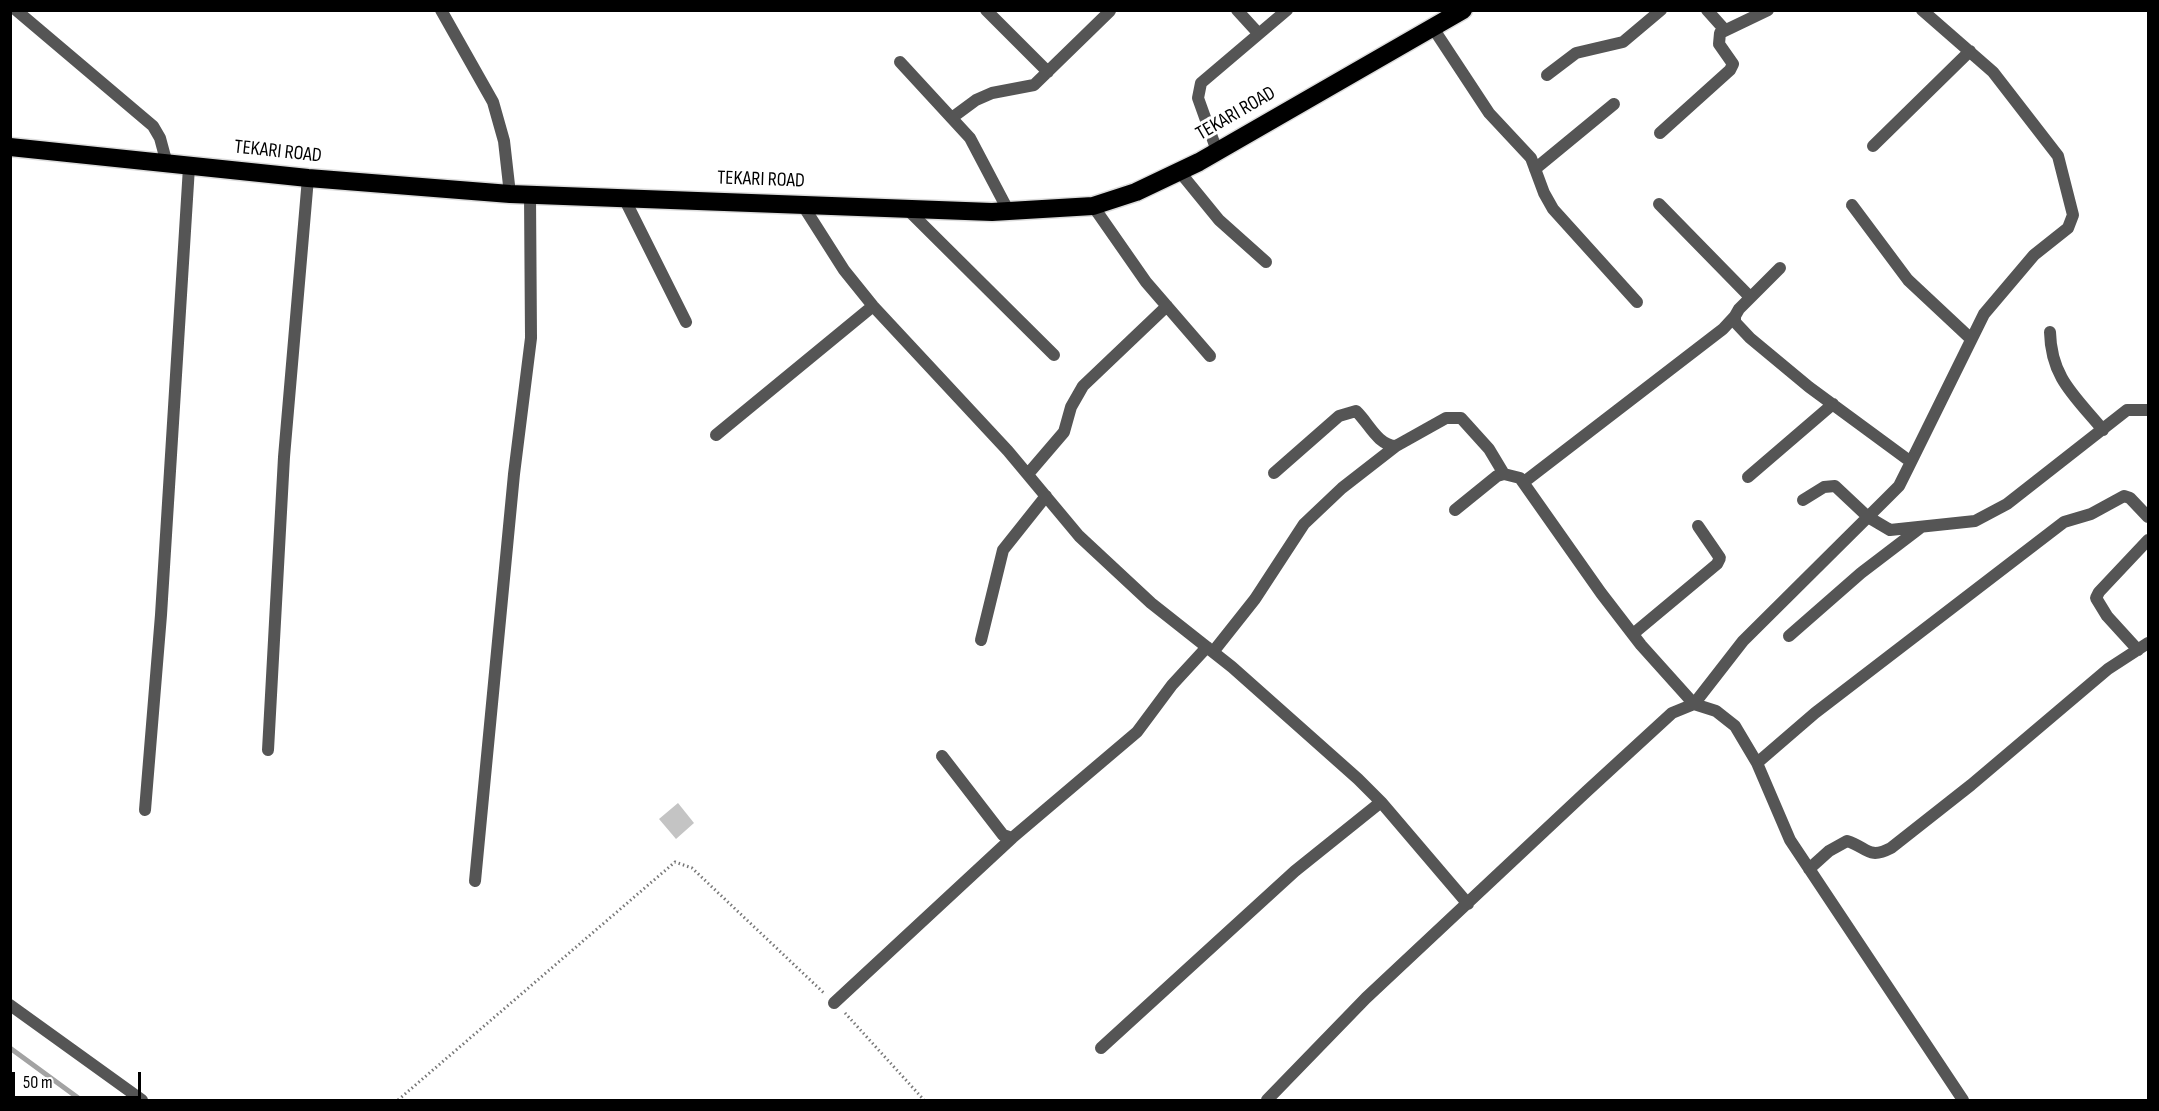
<!DOCTYPE html>
<html>
<head>
<meta charset="utf-8">
<style>
  body { margin:0 }
  #map { position:relative; width:2159px; height:1111px; overflow:hidden; background:#fff; font-family:"Sofia Sans Condensed",sans-serif }
  canvas { display:block }
  .frame { position:absolute; inset:0; border:12px solid #000; pointer-events:none }
  .scale { position:absolute; left:12px; top:1072px; width:129px; height:27px; box-sizing:border-box; border:3px solid #000; border-top:0; padding-left:8px; font-size:18px; line-height:21px; white-space:nowrap; color:#000; -webkit-text-stroke:4px #fff; paint-order:stroke }
</style>
</head>
<body>
<div id="map">
<canvas width="2159" height="1111"></canvas>
<div class="frame"></div>
<div class="scale">50 m</div>
</div>
<script>
const ctx = document.querySelector('canvas').getContext('2d');
ctx.lineJoin = 'round';
function stroke(path, color, width, dash) {
  ctx.strokeStyle = color;
  ctx.lineWidth = width;
  ctx.lineCap = dash ? 'butt' : 'round';
  ctx.setLineDash(dash || []);
  ctx.stroke(path);
}
function paint(path, color) {
  ctx.fillStyle = color;
  ctx.fill(path, 'evenodd');
}
function label(font, color, halo, rows, align = 'center') {
  ctx.font = font + ' "Sofia Sans Condensed",sans-serif';
  ctx.lineWidth = 6;
  ctx.setLineDash([]);
  ctx.textBaseline = 'middle';
  ctx.strokeStyle = halo;
  ctx.fillStyle = color;
  for (const [text, x, y, turn = 0] of rows) {
    ctx.save();
    ctx.translate(x, y);
    ctx.rotate((+turn || 0) * Math.PI / 180);
    ctx.textAlign = isNaN(turn) ? turn : align;
    if (halo) ctx.strokeText(text, 0, 0);
    ctx.fillText(text, 0, 0);
    ctx.restore();
  }
}
const stream = new Path2D(`
  M10,1048l71,52`);
const building = new Path2D(`
  M678,803l16,20 -18,16 -17,-20z`);
const path = new Path2D(`
  M845,1013l79,87
  M398,1100l277,-238 17,6 133,126`);
const street = new Path2D(`
  M16,10l137,116 7,12 7,26
  M441,10l52,92 11,39 6,53
  M986,10l62,62
  M1237,10l21,23
  M1707,10l17,19
  M1433,28l56,85 42,45 13,35 9,16 84,93
  M900,62l70,76 39,74
  M1547,75l29,-22 47,-11 38,-32
  M953,117l23,-17 16,-7 42,-8 76,-74
  M1660,133l70,-63 3,-6 -14,-20 1,-11 48,-23
  M1873,146l97,-95
  M1217,151l-19,-53 3,-15 86,-73
  M1535,169l79,-65
  M1179,171l40,49 47,42
  M625,200l61,122
  M802,204l42,66 29,36 135,145 71,85 72,67 81,64 126,112 23,23 87,102
  M1659,204l91,93
  M1852,205l56,75 62,58
  M1093,206l53,76 64,74
  M906,208l148,147
  M1780,268l-41,41 -4,7v6l15,16 59,49 102,75
  M2050,332c1,46 25,64 53,98
  M716,435l157,-129
  M1274,473l65,-57 17,-5c13,12 21,34 40,35l50,-28h15l28,31 15,25
  M1028,474l36,-42 7,-25 12,-21 84,-80
  M1748,477l85,-73
  M1524,482l199,-153 12,-13
  M1803,500l21,-13 11,-1 33,31 22,13 85,-9 32,-17 120,-94h21
  M1455,510l42,-34 7,-2 16,4 81,115 40,52 53,59 49,-63 142,-141 14,-14 9,-18 76,-154 50,-59 34,-27 5,-13 -15,-59 -65,-84 -71,-62
  M1633,634l84,-70 3,-6 -22,-32
  M1789,636l72,-63 59,-45
  M981,640l22,-90 43,-54
  M2138,650l-31,-34 -11,-18 3,-6 49,-52
  M1213,652l42,-53 49,-75 38,-36 54,-42
  M268,750l16,-293 24,-279
  M942,756l61,79 9,3 125,-106 35,-47 35,-38
  M1757,763l58,-50 249,-191 27,-8 33,-18 6,2 18,19
  M145,810l16,-195 28,-448
  M1809,869l20,-18 18,-10c20,6 21,19 44,7l80,-63 137,-116 40,-26
  M475,881l39,-407 17,-136 -1,-143
  M834,1003l178,-165
  M10,1005l132,95
  M1101,1048l194,-177 86,-69
  M1267,1100l99,-102 221,-207 85,-78 22,-9 22,7 19,15 22,37 33,77 173,260`);
const highway = new Path2D(`
  M10,147l298,31 202,16 482,18 101,-6 43,-14 63,-30 264,-152`);
const streetNames = [
  ["TEKARI ROAD",1236,114,-30],
  ["TEKARI ROAD",278,152,6],
  ["TEKARI ROAD",761,180,2]
];
stroke(stream, '#a3a3a3', 5);
paint(building, '#c4c4c4');
stroke(highway, '#dbdbdb', 21);
stroke(path, '#777', 3, [1.5, 3]);
stroke(street, '#555', 12);
stroke(highway, '#000', 18);
label('20px', '#000', '#fff', streetNames);
</script>
</body>
</html>
